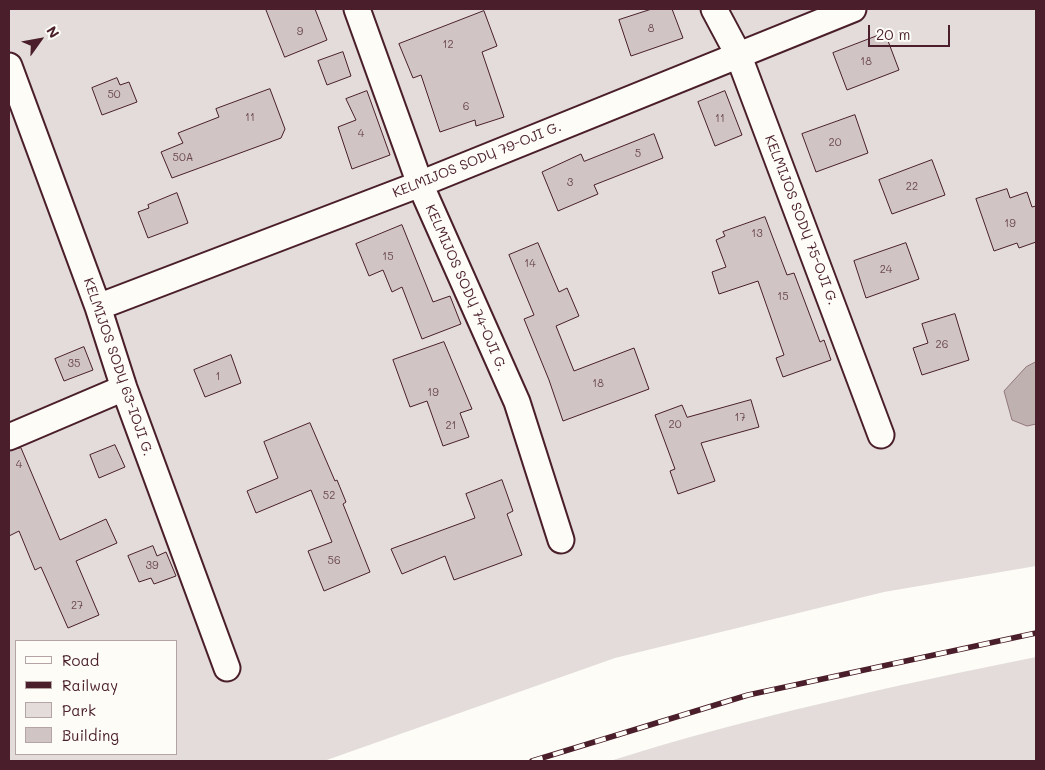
<!DOCTYPE html>
<html>
<head>
<meta charset="utf-8">
<style>
  body { margin:0 }
  #map { position:relative; width:1045px; height:770px; overflow:hidden; background:#fdfcf7; font-family:Mali,sans-serif }
  canvas { display:block }
  .frame { position:absolute; inset:0; border:10px solid #4a1f2b; pointer-events:none }
  .legend { position:absolute; left:15px; top:640px; width:162px; height:115px; box-sizing:border-box; background:#fdfcf7; border:1px solid #b5a4a5; margin:0; padding:6px 9px; list-style:none; font-size:15px; color:#4a1f2b }
  .legend li { display:flex; align-items:center; gap:10px; height:25px }
  .legend b { width:25px; border:1px solid #b5a4a5 }
  .north { position:absolute; left:15px; top:15px; width:50px; height:50px; -webkit-text-stroke:4px #fdfcf7; paint-order:stroke; rotate:58deg; font-size:14px; font-weight:700; line-height:20px; text-align:center; color:#4a1f2b }
  .north::after { content:''; display:block; margin:auto; width:18px; height:22px; background:#4a1f2b; clip-path:polygon(50% 0,100% 100%,50% 72%,0 100%) }
  .scale { position:absolute; left:868px; top:25px; width:82px; height:22px; box-sizing:border-box; border:2px solid #4a1f2b; border-top:0; padding-left:6px; font-size:15px; line-height:18px; white-space:nowrap; color:#4a1f2b; -webkit-text-stroke:4px #fdfcf7; paint-order:stroke }
</style>
</head>
<body>
<div id="map">
<canvas width="1045" height="770"></canvas>
<div class="frame"></div>
<ul class="legend">
<li><b style="height:6px;background:#fdfcf7"></b>Road</li>
<li><b style="height:6px;background:#4a1f2b"></b>Railway</li>
<li><b style="height:14px;background:#e3dcda"></b>Park</li>
<li><b style="height:14px;background:#d0c5c4"></b>Building</li>
</ul>
<div class="north">N</div>
<div class="scale">20 m</div>
</div>
<script>
const ctx = document.querySelector('canvas').getContext('2d');
ctx.lineJoin = 'round';
function paint(path, color) {
  ctx.fillStyle = color;
  ctx.fill(path, 'evenodd');
}
function stroke(path, color, width, dash) {
  ctx.strokeStyle = color;
  ctx.lineWidth = width;
  ctx.lineCap = dash ? 'butt' : 'round';
  ctx.setLineDash(dash || []);
  ctx.stroke(path);
}
function label(font, color, halo, rows, align = 'center') {
  ctx.font = font + ' Mali,sans-serif';
  ctx.lineWidth = 4;
  ctx.setLineDash([]);
  ctx.textBaseline = 'middle';
  ctx.strokeStyle = halo;
  ctx.fillStyle = color;
  for (const [text, x, y, turn = 0] of rows) {
    ctx.save();
    ctx.translate(x, y);
    ctx.rotate((+turn || 0) * Math.PI / 180);
    ctx.textAlign = isNaN(turn) ? turn : align;
    if (halo) ctx.strokeText(text, 0, 0);
    ctx.fillText(text, 0, 0);
    ctx.restore();
  }
}
const green = new Path2D(`
  M9,9h1027v557l-152,26 -269,66 -291,103h-315zM16,641h160v113h-160z
  M1036,657v104h-426c139,-44 283,-75 426,-104z`);
const water = new Path2D(`
  M1036,362v62l-9,2 -15,-6 -8,-29 22,-24z`);
const building = new Path2D(`
  M266,9h49l12,31 -42,17z
  M652,9h20l11,29 -52,18 -12,-36z
  M484,11l13,35 -15,6 22,65 -28,9 -1,-6 -35,12 -19,-57 -8,3 -14,-34z
  M885,33l14,37 -52,20 -14,-37z
  M343,52l8,24 -24,9 -9,-24z
  M117,78l3,7 9,-3 8,20 -35,13 -10,-27z
  M270,89l15,40 -4,9 -109,40 -11,-26 22,-9 -5,-10 41,-16 -3,-8z
  M367,91l23,64 -38,14 -14,-42 18,-7 -10,-21z
  M725,91l17,44 -27,11 -17,-44z
  M855,115l13,38 -52,19 -14,-38z
  M654,134l9,24 -69,27 4,9 -40,17 -16,-39 39,-18 3,7z
  M932,160l13,35 -53,19 -13,-34z
  M1007,189l3,9 17,-6 5,15 4,-1v36l-17,6 -2,-5 -23,8 -18,-52z
  M177,193l11,30 -40,15 -10,-26 11,-4 -1,-3z
  M765,217l22,58 7,-2 26,69 4,-2 7,20 -48,17 -7,-19 8,-3 -26,-74 -39,13 -7,-22 14,-5 -10,-27 9,-4 -2,-4z
  M402,225l31,77 17,-6 11,28 -39,15 -20,-52 -10,5 -9,-22 -14,6 -13,-32z
  M538,243l21,49 8,-4 12,28 -23,10 18,45 60,-23 15,41 -86,32 -14,-41 -25,-61 10,-4 -25,-60z
  M906,243l13,36 -53,19 -12,-37z
  M955,314l14,46 -47,15 -9,-27 15,-5 -6,-19z
  M444,342l28,67 -12,4 9,24 -26,9 -16,-45 -17,6 -17,-47z
  M84,347l9,23 -29,11 -9,-22z
  M231,355l10,28 -36,14 -11,-27z
  M751,400l8,27 -58,16 14,38 -37,13 -8,-23 5,-2 -20,-54 27,-10 5,12z
  M310,423l25,58 2,-1 9,22 -3,2 27,68 -46,19 -16,-40 24,-9 -21,-52 -55,23 -9,-22 31,-13 -14,-36z
  M115,445l10,22 -26,11 -9,-23z
  M21,448l39,92 46,-21 11,24 -41,18 23,54 -31,13 -27,-61 -6,3 -16,-39 -10,5v-85z
  M502,480l11,31 -6,3 15,41 -68,25 -9,-24 -43,18 -11,-25 84,-31 -9,-24z
  M153,546l4,10 9,-4 10,24 -22,8 -3,-6 -12,4 -11,-26z`);
const minor = new Path2D(`
  M357,9l63,175 97,218 44,138
  M714,9l24,45 143,381
  M9,66l89,241 26,81 103,280
  M98,307l322,-123 433,-175
  M9,437l115,-49`);
const rail = new Path2D(`
  M532,761l216,-66 288,-62`);
const numberNames = [
  ["8",651,29],
  ["9",300,32],
  ["12",448,45],
  ["18",866,62],
  ["50",114,95],
  ["6",466,107],
  ["11",250,118],
  ["11",720,119],
  ["4",361,134],
  ["20",835,143],
  ["5",638,154],
  ["50A",183,158],
  ["3",570,183],
  ["22",912,187],
  ["19",1010,224],
  ["13",757,234],
  ["15",388,257],
  ["14",530,264],
  ["24",886,270],
  ["15",783,297],
  ["26",942,345],
  ["35",74,364],
  ["1",218,377],
  ["18",598,384],
  ["19",433,393],
  ["17",740,418],
  ["20",675,425],
  ["21",451,426],
  ["4",19,465],
  ["52",329,496],
  ["56",334,561],
  ["39",152,566],
  ["27",77,606]
];
const streetNames = [
  ["KELMIJOS SODŲ 79-OJI G.",477,160,-22],
  ["KELMIJOS SODŲ 75-OJI G.",801,220,69],
  ["KELMIJOS SODŲ 74-OJI G.",466,288,66],
  ["KELMIJOS SODŲ 63-IOJI G.",118,367,71]
];
paint(green, '#e3dcda');
paint(water, '#c0b1b1');
stroke(water, '#91777b', 1);
paint(building, '#d0c5c4');
stroke(building, '#4a1f2b', 1);
stroke(minor, '#4a1f2b', 29);
stroke(minor, '#fdfcf7', 25);
stroke(rail, '#4a1f2b', 5.5);
stroke(rail, '#fdfcf7', 4, [11]);
label('11px', '#6c4851', null, numberNames);
label('14px', '#4a1f2b', '#fdfcf7', streetNames);
</script>
</body>
</html>
